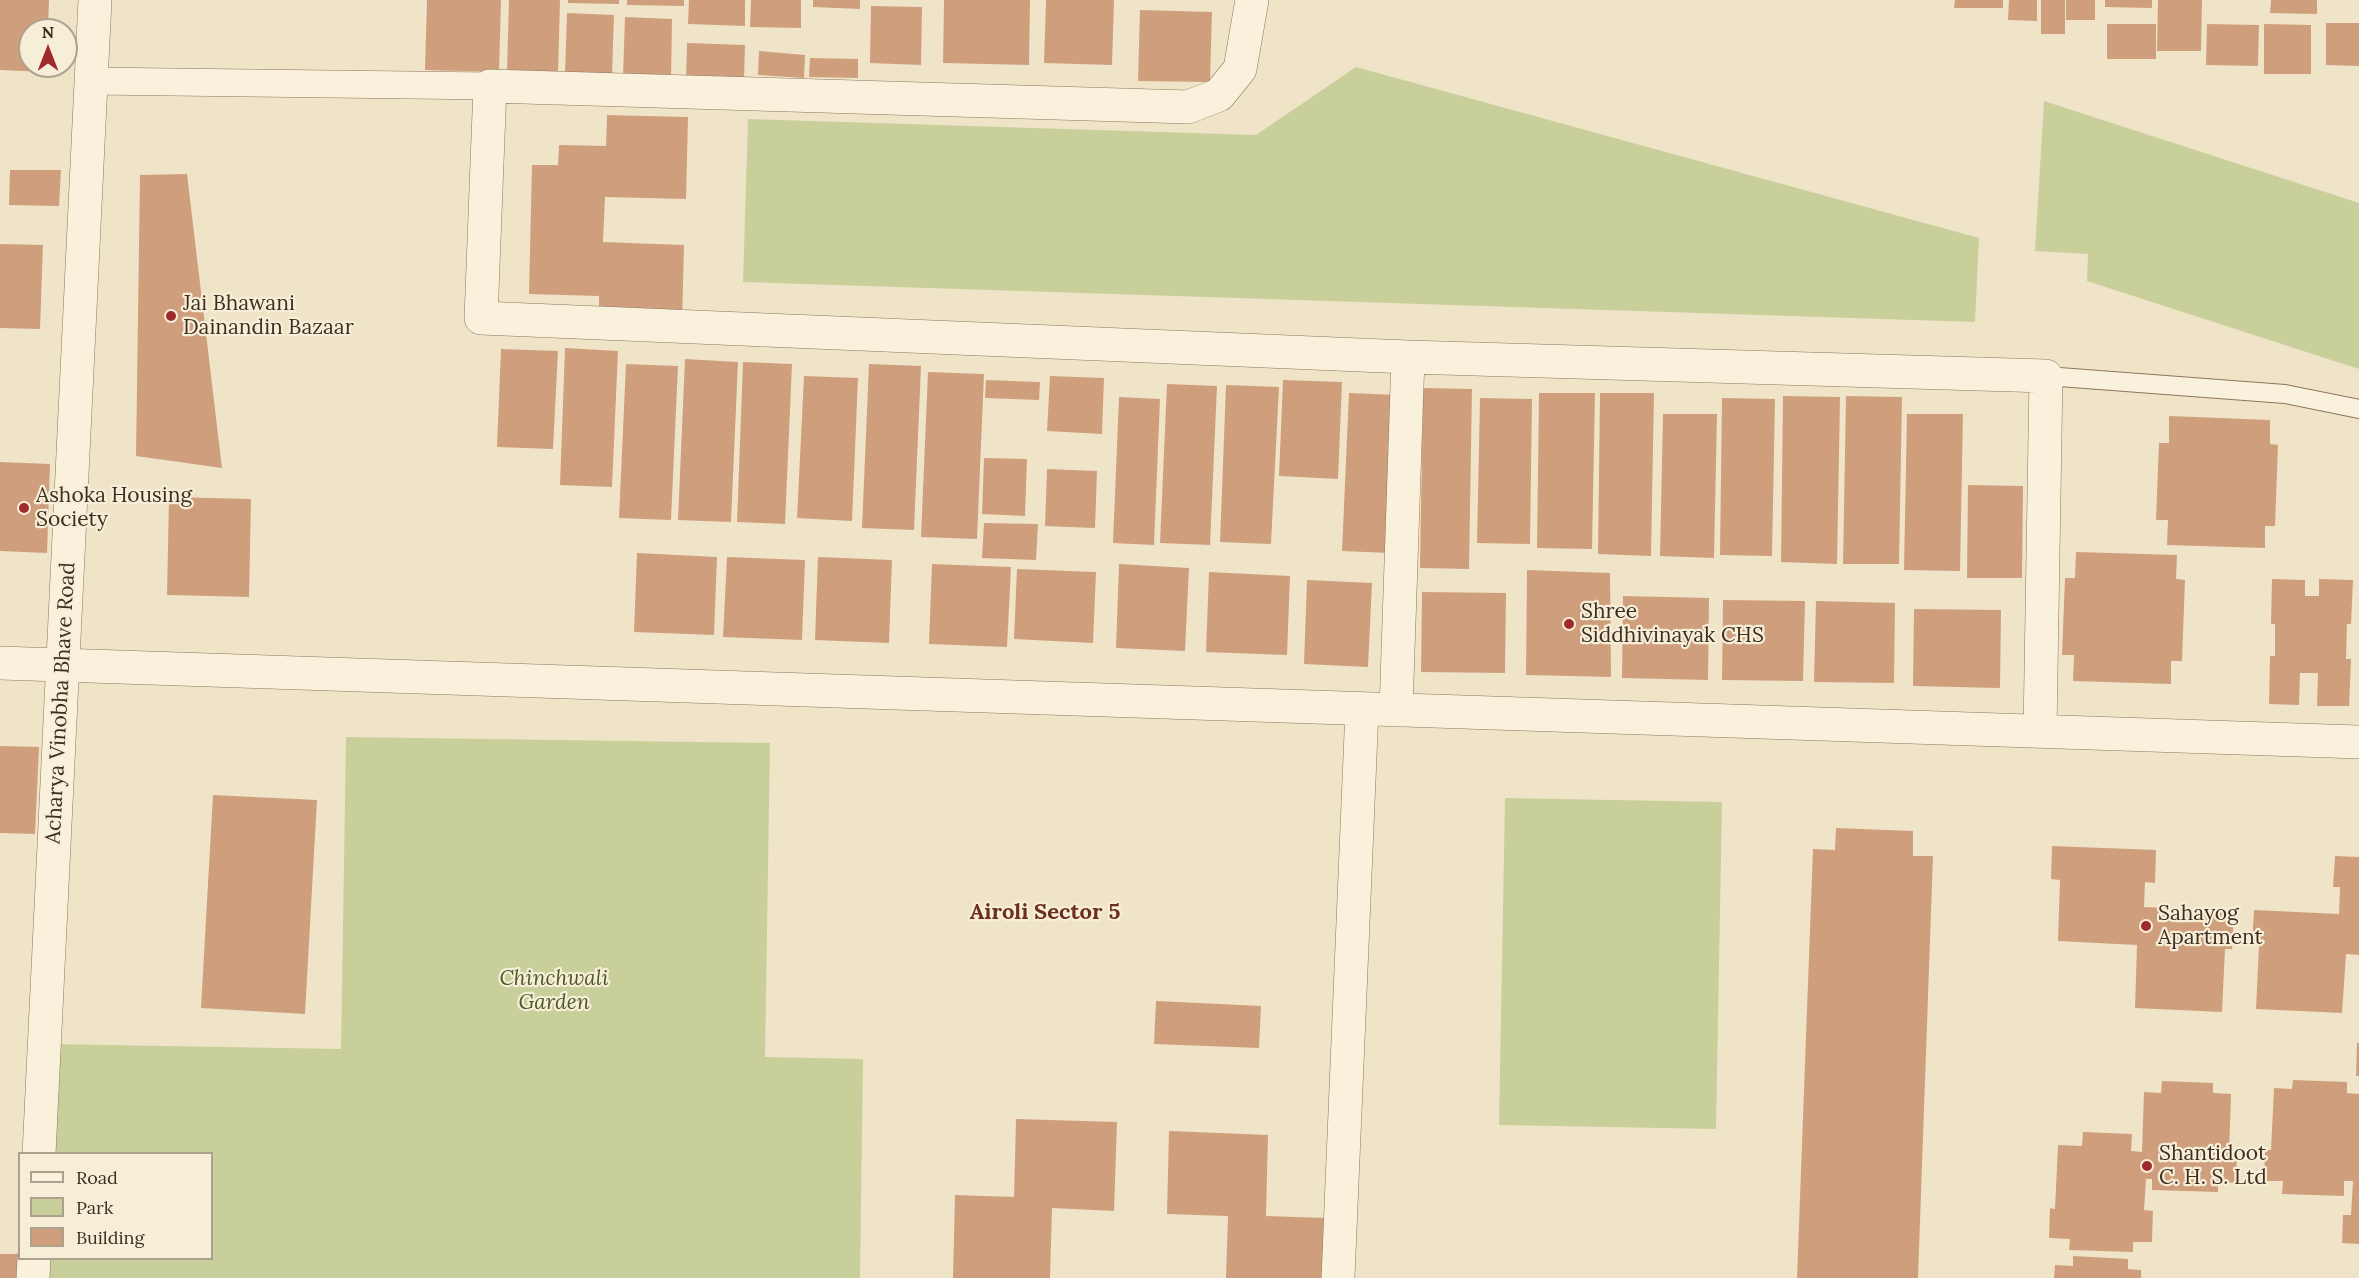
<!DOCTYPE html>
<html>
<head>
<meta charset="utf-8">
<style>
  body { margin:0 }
  #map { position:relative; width:2359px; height:1278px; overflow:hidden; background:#f0e4c8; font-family:Lora,serif }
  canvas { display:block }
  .legend { position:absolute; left:18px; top:1152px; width:195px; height:108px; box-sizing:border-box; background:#f7eed8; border:2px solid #ada18e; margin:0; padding:8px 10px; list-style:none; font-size:18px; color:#3d2e20 }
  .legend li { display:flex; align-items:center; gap:12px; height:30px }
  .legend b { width:30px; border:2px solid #ada18e }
  .north { position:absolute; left:18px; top:18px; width:60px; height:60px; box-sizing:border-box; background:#f7eed8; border:2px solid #ada18e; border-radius:50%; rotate:0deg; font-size:16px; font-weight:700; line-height:24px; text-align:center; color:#3d2e20 }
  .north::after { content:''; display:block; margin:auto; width:21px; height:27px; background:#9e2a2b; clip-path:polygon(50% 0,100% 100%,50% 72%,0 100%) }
</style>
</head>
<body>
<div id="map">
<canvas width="2359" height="1278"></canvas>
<ul class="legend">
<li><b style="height:8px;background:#faf1dc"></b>Road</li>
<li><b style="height:16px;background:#c9cf9b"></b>Park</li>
<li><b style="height:16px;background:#cf9f7d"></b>Building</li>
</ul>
<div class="north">N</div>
</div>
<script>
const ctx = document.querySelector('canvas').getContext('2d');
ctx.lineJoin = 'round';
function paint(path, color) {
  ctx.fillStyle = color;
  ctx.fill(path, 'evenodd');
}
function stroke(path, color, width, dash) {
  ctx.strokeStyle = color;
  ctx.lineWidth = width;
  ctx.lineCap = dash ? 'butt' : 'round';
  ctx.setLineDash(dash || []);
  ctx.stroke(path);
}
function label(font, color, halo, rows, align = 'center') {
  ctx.font = font + ' Lora,serif';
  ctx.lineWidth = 4.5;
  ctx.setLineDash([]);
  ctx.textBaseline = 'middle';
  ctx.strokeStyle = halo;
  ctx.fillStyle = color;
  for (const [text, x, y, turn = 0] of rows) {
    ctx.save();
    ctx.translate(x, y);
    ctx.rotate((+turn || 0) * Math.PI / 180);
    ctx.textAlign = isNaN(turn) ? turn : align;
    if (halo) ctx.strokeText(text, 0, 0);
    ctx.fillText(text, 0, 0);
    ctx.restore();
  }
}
const green = new Path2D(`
  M1356,67l623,171 -4,84 -1232,-40 5,-163 508,16z
  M2044,101l315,102v166l-272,-88 1,-27 -53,-3z
  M346,737l424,6 -5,314 98,2 -3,219h-813v-19l165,-1v-104l-163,-1 1,-109 291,5z
  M1505,798l217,4 -6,327 -217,-4z`);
const building = new Path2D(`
  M0,0h49l-1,30h-18v36h17l-1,6 -46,-2z
  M427,0h74l-2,72 -74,-2z
  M509,0h51l-2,74 -51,-2z
  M568,0h51v4l-51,-1z
  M627,0h57v6l-57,-1z
  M689,0h56v26l-57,-2z
  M751,0h50v28l-51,-1z
  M813,0h47v9l-47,-2z
  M944,0h86l-1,65 -86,-2z
  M1046,0h68l-2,65 -68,-2z
  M1955,0h48v8h-49z
  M2009,0h28v21l-29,-1z
  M2041,0h24v34h-24z
  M2066,0h29v20h-29z
  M2105,0h47v8l-47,-1z
  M2158,0h44l-1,51h-44z
  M2271,0h46v14l-47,-1z
  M871,6l51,1 -1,58 -51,-2z
  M1140,10l72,2 -2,70 -72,-1z
  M567,13l47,2 -2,60 -47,-1z
  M625,17l47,2 -1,59 -48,-2z
  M2326,23h33v43l-33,-1z
  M2107,24h49v35h-49z
  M2207,24l52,1 -1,41 -52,-1z
  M2264,24l47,1v49h-47z
  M687,43l58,2 -1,35 -58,-1z
  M759,51l46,4 -1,23 -46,-3z
  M810,58l48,1v19l-49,-1z
  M607,115l81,2 -2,82 -81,-2 -2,45 81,3 -2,77 -83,-2v-24l-70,-2 3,-129h26l1,-20 47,1z
  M10,170h51l-2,36 -50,-1z
  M187,174l35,294 -86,-12 4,-281z
  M0,244l43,1 -3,84 -40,-1z
  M565,348l53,3 -6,136 -52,-2z
  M501,349l57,2 -5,98 -56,-2z
  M685,359l53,3 -7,160 -53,-2z
  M743,362l49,2 -7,160 -48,-2z
  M626,364l52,2 -7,154 -52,-2z
  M869,364l52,2 -7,164 -52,-2z
  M928,372l56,2 -7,165 -56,-2z
  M804,376l54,2 -6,143 -55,-3z
  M1050,376l54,2 -2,56 -55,-3z
  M986,380l54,2 -1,18 -54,-2z
  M1283,380l59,2 -4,97 -59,-3z
  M1167,384l50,2 -7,159 -50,-2z
  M1226,385l53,2 -8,157 -51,-2z
  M1423,388l49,1 -3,180 -49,-1z
  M1349,393l48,2 -7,158 -48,-2z
  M1539,393h56l-3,156 -55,-1z
  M1600,393h54l-3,163 -53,-2z
  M1783,396l57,1 -3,167 -56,-2z
  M1846,396l56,1 -3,167h-56z
  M1119,397l41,2 -6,146 -41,-2z
  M1480,398l52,1 -2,145 -53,-1z
  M1722,398l53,1 -3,157 -52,-1z
  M1663,414h54l-3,144 -54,-2z
  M1907,414h56l-3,157 -56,-1z
  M2169,416l101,4v24l8,1 -3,81h-10v22l-98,-3 1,-25h-12l3,-77h10z
  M984,458l43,1 -2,57 -43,-2z
  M0,462l50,2 -3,89 -47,-2z
  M1047,469l50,2 -2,57 -50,-2z
  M1968,485l55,1 -1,92h-55z
  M169,497l82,2 -2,98 -82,-2z
  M984,523l54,1 -2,36 -54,-2z
  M2076,552l101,3 -1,24 9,1 -3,81h-11v23l-98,-3 1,-26h-12l3,-77h10z
  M637,553l80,4 -3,78 -80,-3z
  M727,557l78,3 -3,80 -79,-3z
  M818,557l74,3 -3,83 -74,-3z
  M932,564l79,3 -4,80 -78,-3z
  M1119,564l70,4 -4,83 -69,-3z
  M1017,569l79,3 -3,71 -79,-4z
  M1527,570l83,3 1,104 -85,-2z
  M1209,572l81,4 -3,79 -81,-3z
  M2272,579l33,1v16h14v-17l34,1 -2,44h-4l-1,35h5l-2,47h-32l1,-33h-18l-1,32 -30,-1 1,-48h5v-32h-4z
  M1307,580l65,3 -4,84 -64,-3z
  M1422,592l84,1 -1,80 -84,-1z
  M1623,596l86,2 -1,82 -86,-2z
  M1723,600l82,1 -2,80 -81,-1z
  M1816,601l79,2 -1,80 -80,-1z
  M1914,609l87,1 -1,78 -87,-2z
  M0,746l39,1 -4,87 -35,-1z
  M213,795l104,5 -12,214 -104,-6z
  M1836,828l77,3v25h20l-15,422h-121l16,-429 22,1z
  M2052,846l104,4 -1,33 -10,-1 -1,25 90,4 -2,38h-7l-3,63 -87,-4 2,-63 -79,-4 2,-61 -9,-1z
  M2335,856l24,1v98l-13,-1 -4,59 -86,-4 3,-63 -7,-1 2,-35 85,4 1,-27h-7z
  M1156,1001l105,5 -2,42 -105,-4z
  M2357,1043h2v33h-3z
  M2293,1080l54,2v11l12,1v150l-17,-1 1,-28h8l2,-34h-9v15l-62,-2 1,-13h-19l1,-31h6l3,-62 18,1z
  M2162,1081l51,2v10l18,1 -2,60h8l-1,29 -18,-1v10l-66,-2v-11h-6l-2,31 9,1 -1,31h-19v10l-64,-2 1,-11 -21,-1 1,-30 5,1 3,-64 24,1 1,-14 49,2 -1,17 11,1 2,-60 17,1z
  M1016,1119l101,3 -3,89 -62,-3 -2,70h-97l2,-83 59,2z
  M1169,1131l99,4 -2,81 59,2 -2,60h-97l2,-62 -61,-2z
  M0,1254h20l1,24h-21z
  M2073,1256l55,3v10l13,1v8h-87l1,-13 18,1z`);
const service = new Path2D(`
  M2046,376l239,18 74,15`);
const pedestrian = new Path2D(`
  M91,81l399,5`);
const minor = new Path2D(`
  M1252,0l-12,69 -21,26 -31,12 -698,-21 -9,232 927,39 638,19 -6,355
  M0,663l2359,79
  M1396,710l12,-353
  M1338,1278l24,-569`);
const tertiary = new Path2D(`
  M39,1154l56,-1154
  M33,1278l1,-20`);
const markers = [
  [171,316,6,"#9e2a2b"],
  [24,508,6,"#9e2a2b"],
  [1569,624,6,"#9e2a2b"],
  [2146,926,6,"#9e2a2b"],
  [2147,1166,6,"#9e2a2b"]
];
const poiNames = [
  ["Jai Bhawani",183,304],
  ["Dainandin Bazaar",183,328],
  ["Ashoka Housing",36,496],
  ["Society",36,520],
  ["Shree",1581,612],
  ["Siddhivinayak CHS",1581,636],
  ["Sahayog",2158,914],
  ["Apartment",2158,938],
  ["Shantidoot",2159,1154],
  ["C. H. S. Ltd",2159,1178]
];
const streetNames = [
  ["Acharya Vinobha Bhave Road",61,703,-87]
];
const parkNames = [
  ["Chinchwali",554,979],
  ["Garden",554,1003]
];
const neighbourhoodNames = [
  ["Airoli Sector 5",1045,913]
];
paint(green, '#c9cf9b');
paint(building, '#cf9f7d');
stroke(service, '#8d765c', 20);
stroke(pedestrian, '#8d765c', 28);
stroke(minor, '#8d765c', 34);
stroke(tertiary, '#8d765c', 34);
stroke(service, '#faf1dc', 18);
stroke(pedestrian, '#faf1dc', 27);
stroke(minor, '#faf1dc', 33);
stroke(tertiary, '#faf1dc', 33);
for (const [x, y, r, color] of markers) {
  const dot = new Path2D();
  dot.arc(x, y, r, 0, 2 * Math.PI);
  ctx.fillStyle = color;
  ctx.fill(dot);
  stroke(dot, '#f7eed8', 2);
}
label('21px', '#3d2e20', '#f7eed8', poiNames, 'left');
label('21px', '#3d2e20', '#f7eed8', streetNames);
label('italic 21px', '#4d5a26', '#f7eed8', parkNames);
label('bold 22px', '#6b2e1e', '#f7eed8', neighbourhoodNames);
</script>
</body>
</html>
